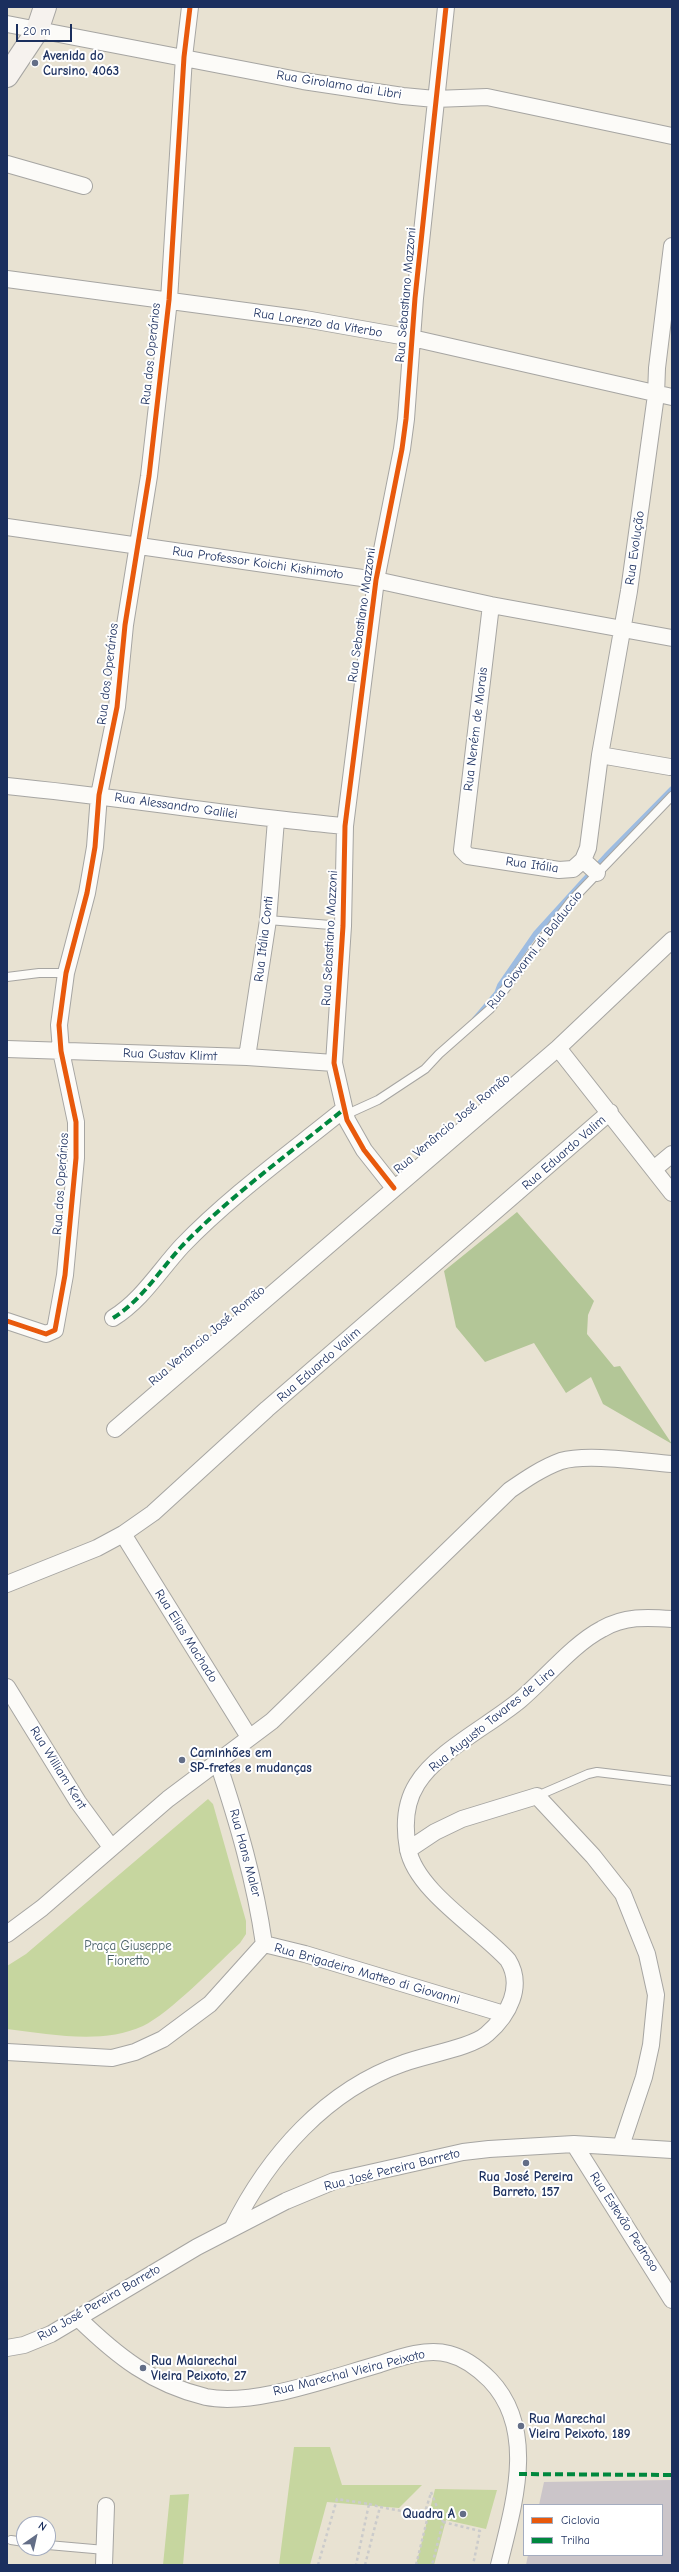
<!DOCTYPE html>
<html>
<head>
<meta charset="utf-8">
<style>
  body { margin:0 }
  #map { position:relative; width:679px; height:2572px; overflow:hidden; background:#e8e2d2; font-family:"Comic Neue",sans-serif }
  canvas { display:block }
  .frame { position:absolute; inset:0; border:8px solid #1b2f5e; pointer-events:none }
  .legend { position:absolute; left:523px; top:2504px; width:140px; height:52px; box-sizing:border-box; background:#fff; border:1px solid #a4acbf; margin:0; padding:5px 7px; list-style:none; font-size:12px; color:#1b2f5e }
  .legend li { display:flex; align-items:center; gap:8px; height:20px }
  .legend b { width:20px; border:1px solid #a4acbf }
  .north { position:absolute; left:16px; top:2516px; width:40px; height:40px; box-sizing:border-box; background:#fff; border:1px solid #a4acbf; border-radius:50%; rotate:34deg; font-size:11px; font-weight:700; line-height:16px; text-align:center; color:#1b2f5e }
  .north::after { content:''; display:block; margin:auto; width:14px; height:18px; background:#636e87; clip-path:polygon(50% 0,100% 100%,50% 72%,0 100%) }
  .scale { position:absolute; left:16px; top:24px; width:56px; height:18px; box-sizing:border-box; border:2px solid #1b2f5e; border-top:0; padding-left:5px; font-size:12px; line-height:14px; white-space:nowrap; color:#1b2f5e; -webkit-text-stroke:3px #fff; paint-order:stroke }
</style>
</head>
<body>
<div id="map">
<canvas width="679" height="2572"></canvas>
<div class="frame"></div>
<ul class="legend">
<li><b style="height:5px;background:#e8590c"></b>Ciclovia</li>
<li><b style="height:5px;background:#00873e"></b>Trilha</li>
</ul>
<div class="north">N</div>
<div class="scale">20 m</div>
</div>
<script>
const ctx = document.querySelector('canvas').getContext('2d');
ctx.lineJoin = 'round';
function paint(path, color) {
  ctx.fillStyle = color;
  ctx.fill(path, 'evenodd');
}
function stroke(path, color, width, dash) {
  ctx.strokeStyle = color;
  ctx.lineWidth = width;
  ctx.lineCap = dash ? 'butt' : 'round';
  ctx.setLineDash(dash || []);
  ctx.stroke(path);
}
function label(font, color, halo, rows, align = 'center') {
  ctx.font = font + ' "Comic Neue",sans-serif';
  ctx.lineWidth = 4;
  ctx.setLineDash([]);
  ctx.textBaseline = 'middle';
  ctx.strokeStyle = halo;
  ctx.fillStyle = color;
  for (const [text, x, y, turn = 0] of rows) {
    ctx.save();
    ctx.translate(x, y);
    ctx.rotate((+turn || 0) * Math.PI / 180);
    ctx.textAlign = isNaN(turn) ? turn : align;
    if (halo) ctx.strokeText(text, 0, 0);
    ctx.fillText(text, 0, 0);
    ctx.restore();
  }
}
const green = new Path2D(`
  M208,1799l5,5 33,117v13l-6,9c-24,22 -70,70 -97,83 -42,19 -92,8 -136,3v-63l19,-12z
  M294,2447h36l12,38h80l-23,23 -72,-6 -17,63h-31z
  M435,2489l62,1 -11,39 -40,-9 -12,45h-18z
  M189,2494l-6,71h-20l7,-70z`);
const forest = new Path2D(`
  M517,1212l77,89 -6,14 -1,19 27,33 6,-1 52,78 -69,-40 -12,-27 -25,16 -32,-50 -49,19 -29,-35 -12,-56z`);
const stream = new Path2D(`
  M475,1019l22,-26 3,-8 36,-52 70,-77 66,-67`);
const building = new Path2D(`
  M672,2480v85h-146l2,-10h134v-50h-123l5,-23z`);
const path = new Path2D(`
  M431,2492l12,30 -11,43
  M369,2504l11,3
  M424,2515l7,-22
  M443,2522l37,9 -7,34
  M318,2565l19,-66 32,5 -13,61
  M365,2565l15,-58 48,9 -12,49`);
const lane = new Path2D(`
  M268,920l75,6
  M7,977l32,-4h27
  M345,1115l33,-15 47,-31 14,-15 51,-45 81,-108 101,-105
  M537,1796l51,-22 9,-2 75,9
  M11,2540l13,2
  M48,2545l57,5`);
const street = new Path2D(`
  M7,24l296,57 100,15 32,3 52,-2 185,39
  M7,164l77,22
  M7,279l298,40 107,19 260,59
  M7,527l369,53 115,25 181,33
  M491,605l-29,245 6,6 91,14 14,-1 10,-9 5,-12 12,-93 29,-164 27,-196 1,-27 15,-122
  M600,755l70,12
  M7,786c113,11 225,30 338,40
  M583,860l14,13
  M558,1048l114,145
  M7,1049l240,8 87,6
  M247,1057l21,-137 8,-100
  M654,1169l18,-15
  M394,1188l-30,-38 -17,-30 -13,-57 9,-137 2,-100 31,-246 26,-131 4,-30 9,-121 31,-291
  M113,1318c29,-18 46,-47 69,-72 48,-50 108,-93 161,-136
  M7,1321l39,13 9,-4 10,-55 11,-117v-36l-15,-71 -2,-26 7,-52 21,-80 8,-46 4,-52 18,-88 8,-82 24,-149 20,-176 15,-243 6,-50
  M115,1429l443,-381 114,-108
  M123,1534l126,203
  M7,1584l90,-36 26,-14 30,-21 114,-104 343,-297
  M7,1687l71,115 33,45
  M218,1763c20,60 37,118 46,181
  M408,1850l27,-18 27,-13 75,-23 56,60 30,38 24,60 9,41 -5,50 -7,32 -23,69
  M7,1934l35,-26 126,-109 104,-78 238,-231c16,-11 32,-22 51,-29 27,-8 82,1 111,3
  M264,1944l41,10 199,60
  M7,2052l105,6 23,-6 28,-13 47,-35 54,-60
  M574,2144l98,156
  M232,2229c36,-73 94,-139 172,-166 21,-8 69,-16 83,-29 22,-19 37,-48 21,-74 -28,-31 -92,-69 -100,-111 -4,-22 -3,-46 9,-65 19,-32 73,-59 103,-84 25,-21 53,-56 82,-71 22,-13 45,-12 70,-10
  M78,2318c39,38 74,66 128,79 47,10 127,-20 174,-33 21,-7 47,-16 69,-10 16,4 30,15 41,26 48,50 23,127 9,185
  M7,2348l17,-3 27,-11 146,-87 89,-46 48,-20 129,-29 26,-3 85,-5 98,6
  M104,2565l2,-59`);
const secondary = new Path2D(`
  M7,76l30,-45 8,-24`);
const quiet = new Path2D(`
  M113,1318c29,-18 46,-47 69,-72 48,-50 108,-93 161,-136
  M519,2474l153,1`);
const cycleway = new Path2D(`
  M394,1188l-30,-38 -17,-30 -13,-57 9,-137 2,-100 31,-246 26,-131 4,-30 9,-121 31,-291
  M7,1321l39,13 9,-4 10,-55 11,-117v-36l-15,-71 -2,-26 7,-52 21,-80 8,-46 4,-52 18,-88 8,-82 24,-149 20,-176 15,-243 6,-50`);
const markers = [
  [35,63,4,"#636e87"],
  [182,1760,4,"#636e87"],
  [526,2163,4,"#636e87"],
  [143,2368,4,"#636e87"],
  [521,2426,4,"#636e87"],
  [463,2514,4,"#636e87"]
];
const poiNames = [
  ["Avenida do",43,56],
  ["Cursino, 4063",43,71],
  ["Caminhões em",190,1753],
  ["SP-fretes e mudanças",190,1768],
  ["Rua José Pereira",526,2177,"center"],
  ["Barreto, 157",526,2192,"center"],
  ["Rua Malarechal",151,2361],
  ["Vieira Peixoto, 27",151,2376],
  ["Rua Marechal",529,2419],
  ["Vieira Peixoto, 189",529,2434],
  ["Quadra A",455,2514,"right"]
];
const streetNames = [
  ["Rua Girolamo dai Libri",339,85,9],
  ["Rua Sebastiano Mazzoni",406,295,-85],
  ["Rua Lorenzo da Viterbo",318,323,9],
  ["Rua dos Operários",151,354,-84],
  ["Rua Evolução",635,548,-82],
  ["Rua Professor Koichi Kishimoto",258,563,8],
  ["Rua Sebastiano Mazzoni",362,615,-82],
  ["Rua dos Operários",108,674,-83],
  ["Rua Neném de Morais",476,729,-83],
  ["Rua Alessandro Galilei",176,806,8],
  ["Rua Itália",532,865,8],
  ["Rua Sebastiano Mazzoni",330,938,-87],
  ["Rua Itália Conti",264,939,-83],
  ["Rua Giovanni di Balduccio",535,950,-52],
  ["Rua Gustav Klimt",170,1055,2],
  ["Rua Venâncio José Romão",452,1124,-40],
  ["Rua Eduardo Valim",564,1153,-41],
  ["Rua dos Operários",61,1184,-86],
  ["Rua Venâncio José Romão",207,1336,-40],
  ["Rua Eduardo Valim",319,1365,-41],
  ["Rua Elias Machado",186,1636,58],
  ["Rua Augusto Tavares de Lira",492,1720,-39],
  ["Rua William Kent",58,1768,58],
  ["Rua Hans Maler",245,1853,75],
  ["Rua Brigadeiro Matteo di Giovanni",367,1974,16],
  ["Rua José Pereira Barreto",392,2170,-14],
  ["Rua Estevão Pedroso",624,2222,57],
  ["Rua José Pereira Barreto",99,2303,-30],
  ["Rua Marechal Vieira Peixoto",349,2373,-14]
];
const parkNames = [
  ["Praça Giuseppe",128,1946],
  ["Fioretto",128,1961]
];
paint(green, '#c6d69f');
paint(forest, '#b3c697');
stroke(stream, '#9dbce1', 5.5);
paint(building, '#cbc5c9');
stroke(lane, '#a6a5a2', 10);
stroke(street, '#a6a5a2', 18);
stroke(secondary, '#a6a5a2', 24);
stroke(path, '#cbcbcb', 2.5, [3, 3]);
stroke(lane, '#fcfbf8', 8);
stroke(street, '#fcfbf8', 16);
stroke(secondary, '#f6f2ee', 22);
stroke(quiet, '#00873e', 4, [8, 4]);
stroke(cycleway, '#e8590c', 5);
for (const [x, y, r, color] of markers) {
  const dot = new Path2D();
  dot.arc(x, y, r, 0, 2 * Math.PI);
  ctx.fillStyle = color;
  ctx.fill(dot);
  stroke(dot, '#fff', 1.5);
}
label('bold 13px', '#1b2f5e', '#fff', poiNames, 'left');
label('13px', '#1b2f5e', '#fff', streetNames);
label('13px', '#465e65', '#fff', parkNames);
</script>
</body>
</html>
